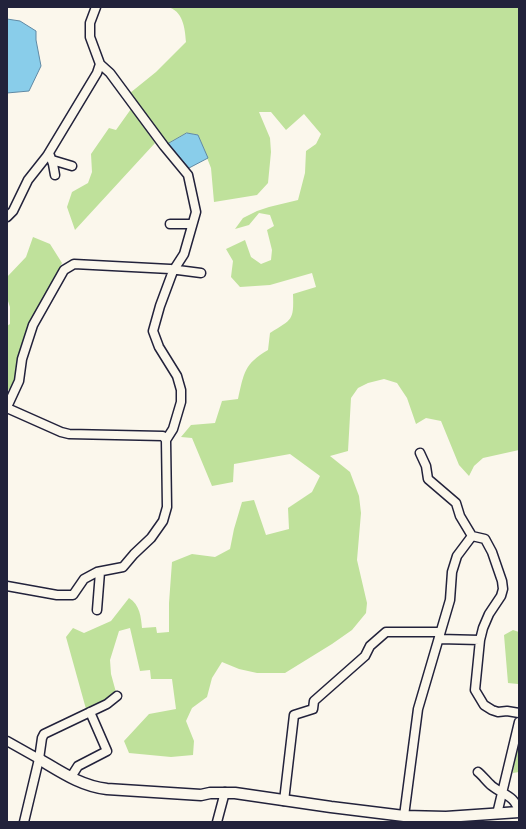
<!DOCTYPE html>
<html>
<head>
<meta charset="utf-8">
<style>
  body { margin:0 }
  #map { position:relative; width:526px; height:829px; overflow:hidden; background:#fbf7ec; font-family:"Comic Neue",sans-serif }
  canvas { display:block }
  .frame { position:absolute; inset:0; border:8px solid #22223b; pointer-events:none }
</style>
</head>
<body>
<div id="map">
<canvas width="526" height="829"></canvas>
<div class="frame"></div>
</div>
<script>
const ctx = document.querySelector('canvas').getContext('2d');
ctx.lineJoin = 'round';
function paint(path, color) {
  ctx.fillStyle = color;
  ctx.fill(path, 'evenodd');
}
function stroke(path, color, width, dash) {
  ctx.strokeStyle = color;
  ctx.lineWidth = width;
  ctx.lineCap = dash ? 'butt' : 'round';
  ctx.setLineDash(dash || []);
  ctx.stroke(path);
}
const green = new Path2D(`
  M167,7h352v443l-36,8 -9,8 -5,10 -10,-11 -18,-44 -15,-3 -10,6 -9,-26 -10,-15 -13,-4 -16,4 -10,5 -7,10 -3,53 -18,5 20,16 9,24 2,17 -4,47 10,43 -1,10 -14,17 -20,14 -47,29h-28l-18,-4 -17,-7 -10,16 -5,19 -15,11 -6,13 8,20 -1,14 -22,2 -42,-4 -5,-12 25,-27 27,-5 -4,-30h-21l-1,-9 -10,1 -10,-43 -11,3 -9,29 1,14 6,22 -31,13 -20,-72 7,-9 11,5 27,-12 18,-23c11,7 12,19 13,30l14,-1 1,6 12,-1v-29l3,-41 20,-8 23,3 15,-8 4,-20 8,-27 12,-2 12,35 23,-6 -1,-21 24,-16 8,-16 -30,-22 -56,10 -1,18 -21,4 -20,-48 -11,-1 10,-12 24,-2 7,-22 16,-2c6,-26 6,-35 30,-49l2,-17c22,-14 24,-12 23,-39l23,-7 -4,-14 -42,12 -30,2 -9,-10 2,-16 -7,-12 19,-9 6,17 10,7 10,-4 1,-10 -5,-20 7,-4 -4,-11 -11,-2 -10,12 -14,4 8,-11 14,-7 12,-4 29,-7 7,-27 1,-22 10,-7 5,-10 -17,-20 -18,16 -15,-18h-12l11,26 1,14 -3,31 -11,12 -43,7 -3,-34 -13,-33 -11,-2 -19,11 -38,-51 26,-21 30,-30c-1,-14 -3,-32 -19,-35z
  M131,109l24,34 -80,87 -8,-23 5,-15 16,-9 4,-11 -1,-18 18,-26 7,2z
  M33,237l17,7 12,19 -31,60 -18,63 -6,5v-65l3,-2v-17l-3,-9v-21l19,-20z
  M513,630l6,2v49l-1,3 -10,-1 -4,-48z
  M519,739v33l-6,1 1,-14 4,-11z`);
const water = new Path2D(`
  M7,19l13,2 16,10v9l5,26 -12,25 -22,2z
  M187,133l11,2 10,23 -19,10 -21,-24z`);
const minor = new Path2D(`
  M49,153l4,11 2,11
  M52,160l20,6
  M7,217l6,-6 15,-31 19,-24 50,-83 3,-9
  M170,224h22
  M7,407l12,-26 3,-22 11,-34 31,-55 10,-6 96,5 31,4
  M7,408l54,24 8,2 94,2 3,4
  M420,453l6,13 2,13 28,24 4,13 12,20 13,3 7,13 10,29 1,8 -2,7 -12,18 -6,14 -3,12 -5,50 9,15 8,5 6,2 9,-1 12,2
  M7,586l50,9h16l11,-16 13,-7 26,-5 11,-13 17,-16 12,-17 4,-14 -1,-67 7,-11 8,-27v-12l-4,-14 -18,-29 -6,-16 7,-25 13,-35 11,-17 12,-42 -8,-37 -24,-29 -54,-73 -10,-9 -10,-27v-14l6,-16
  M97,610l3,-38
  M439,639l41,1
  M7,741l32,18
  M478,772c5,4 9,10 14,14 11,9 23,9 27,26
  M71,777l7,-11 29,-15 -17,-39
  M284,801l10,-86 19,-6 1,-8 51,-45 5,-10 16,-14h54
  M497,814l22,-92
  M404,816l14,-107 32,-109 2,-28 5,-16 15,-20
  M24,822l15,-63 3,-21 2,-4 63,-30 10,-8
  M217,822l8,-30`);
const tertiary = new Path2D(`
  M39,759c22,13 42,27 68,30l94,6 9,-2h25l96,14 73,9 42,1 73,-5`);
paint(green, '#bfe19b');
paint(water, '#89cdea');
stroke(water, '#6089a4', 1);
stroke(minor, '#22223b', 11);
stroke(tertiary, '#22223b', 13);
stroke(minor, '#fbf7ec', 8);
stroke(tertiary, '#fbf7ec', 10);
</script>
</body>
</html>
